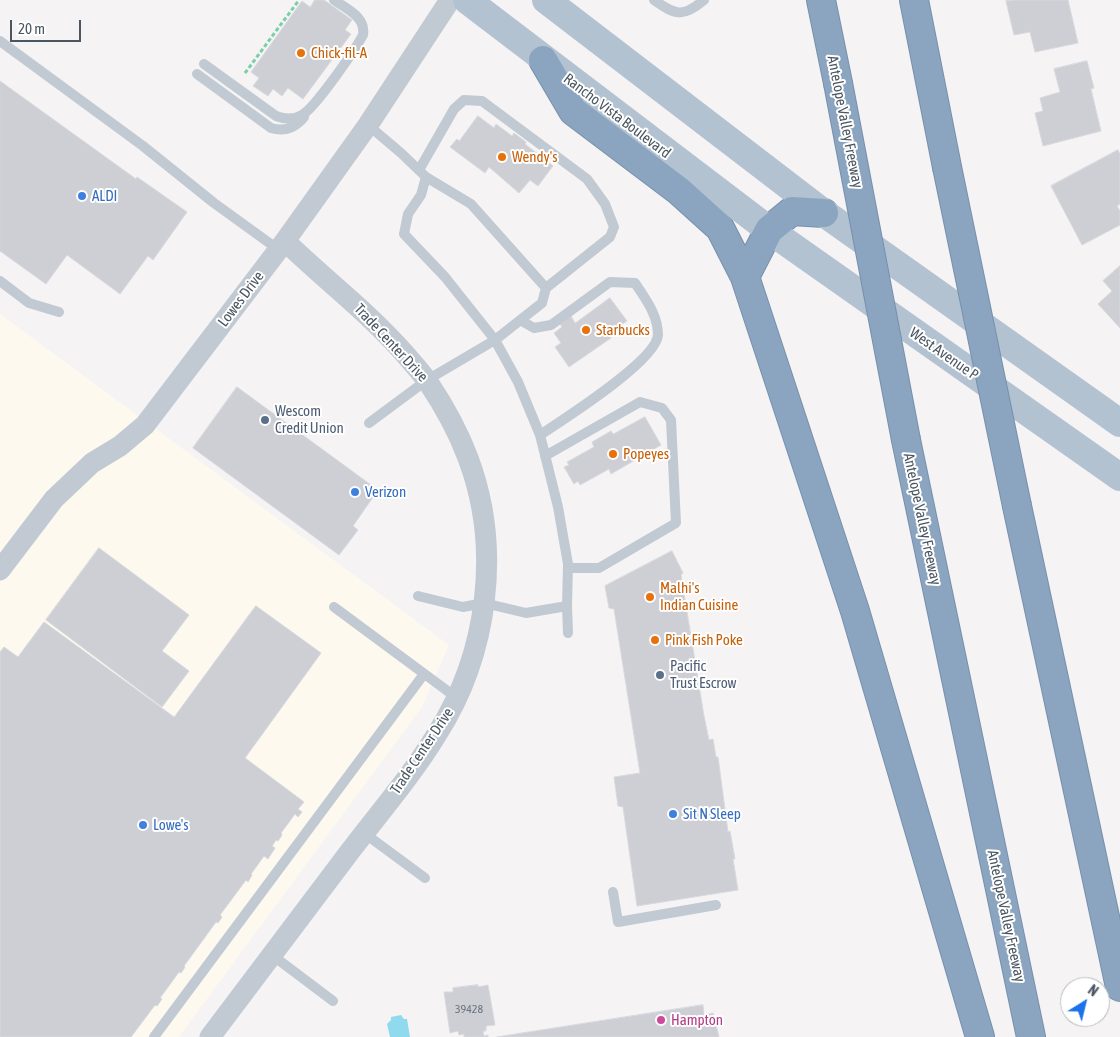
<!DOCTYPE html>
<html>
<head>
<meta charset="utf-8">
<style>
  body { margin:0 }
  #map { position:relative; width:1120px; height:1037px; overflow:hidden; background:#f5f3f3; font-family:"Asap Condensed",sans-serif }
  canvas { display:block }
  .north { position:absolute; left:1060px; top:977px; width:50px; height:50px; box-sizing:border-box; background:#fff; border:1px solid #b7bbc0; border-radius:50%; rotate:36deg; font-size:14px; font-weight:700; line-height:20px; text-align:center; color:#4a5661 }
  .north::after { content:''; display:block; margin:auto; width:18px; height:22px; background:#1a73e8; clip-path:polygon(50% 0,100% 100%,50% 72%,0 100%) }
  .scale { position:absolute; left:10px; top:20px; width:71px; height:22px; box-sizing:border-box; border:2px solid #4a5661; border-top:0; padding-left:6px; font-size:15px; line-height:18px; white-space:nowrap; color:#4a5661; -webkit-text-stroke:4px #fff; paint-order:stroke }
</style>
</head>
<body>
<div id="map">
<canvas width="1120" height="1037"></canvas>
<div class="north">N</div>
<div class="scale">20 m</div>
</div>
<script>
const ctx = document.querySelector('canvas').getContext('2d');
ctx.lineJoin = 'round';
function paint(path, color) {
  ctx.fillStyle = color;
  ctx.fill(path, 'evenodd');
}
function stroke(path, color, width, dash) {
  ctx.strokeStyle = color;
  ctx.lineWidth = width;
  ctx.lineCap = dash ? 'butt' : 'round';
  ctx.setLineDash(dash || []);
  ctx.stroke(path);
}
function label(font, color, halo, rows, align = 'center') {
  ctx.font = font + ' "Asap Condensed",sans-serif';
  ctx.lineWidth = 4;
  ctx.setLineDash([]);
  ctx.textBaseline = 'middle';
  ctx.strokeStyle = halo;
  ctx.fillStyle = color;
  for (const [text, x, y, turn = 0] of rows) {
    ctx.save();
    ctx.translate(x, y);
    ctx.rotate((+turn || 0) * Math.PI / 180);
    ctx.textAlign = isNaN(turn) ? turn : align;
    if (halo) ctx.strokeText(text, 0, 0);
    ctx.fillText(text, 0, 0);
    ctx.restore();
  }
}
const commercial = new Path2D(`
  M0,314l449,331 -27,62 -243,330h-179z`);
const water = new Path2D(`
  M401,1015l3,4h3l3,18h-20l-3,-13 4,-4v-3z`);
const building = new Path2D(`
  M315,0h9l28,20 -7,10 6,4 -48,65 -15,-11 -6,8 -9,-7 -5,7 -15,-10 6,-8 -8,-6 51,-71 8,6z
  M1012,0h56l10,43 -43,9 -5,-20 -16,3 -8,-34z
  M1087,61l7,27 -3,1 10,42 -58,15 -8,-33 8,-2 -3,-13 20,-6 -6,-23z
  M0,81l136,98 1,-2 50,35 -34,48 -5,-4 -28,38 -53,-39 -21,29 -46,-33z
  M478,116l16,12 2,-4 16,12 2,-3 12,9 -1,2 28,22 -15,20 -8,-6 -11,13 -30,-26 -4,6 -35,-26 7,-8 2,2z
  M1118,150l2,4v50l-3,2 3,5v14l-38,20 -31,-59z
  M1120,266v62l-22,-24 14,-13 -9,-10z
  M610,298l17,23 -19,13 3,4 -42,29 -14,-20 6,-4 -7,-10 8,-6 -2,-3 11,-8 4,7z
  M237,387l141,103 -25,36 5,4 -19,25 -146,-107z
  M645,417l16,28 -50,29 -2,-5 -29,16 -2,-4 -4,3 -10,-17 5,-2 -2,-3 27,-15 -2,-5 19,-11 2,3z
  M99,548l90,67 -27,36 27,20 -27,36 -116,-87z
  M672,551l11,22 -2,2 23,141 5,24 4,-1 3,18h2l10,75 2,-1 5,28h-2l5,31 -101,16 -14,-99 -5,-1 -4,-29 26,-4 -26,-164 -5,-1 -4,-22z
  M256,606l65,47 -76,105 59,44 -6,7 4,3 -4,5 -3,-3 -14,19 1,2 -4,6 -2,-1 -4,6 3,2 -7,11 -4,-3 -13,18 1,1 -4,7 -2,-2 -26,35 2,2 -4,6 -2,-1 -32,44 1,1 -4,6 -2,-1 -19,26 2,1 -5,7 -2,-1 -24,32h-131v-385l4,-5 14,10 26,-35 130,95z
  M478,985v2l10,-2 7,40 -9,1v5h-3l1,5 4,-1v2h-24v-3l-5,1 -1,-4 -8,2 -6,-41h9v-4z
  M703,1005l1,10 9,-2 6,24h-222z`);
const path = new Path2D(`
  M245,73l54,-73`);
const lane = new Path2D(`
  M654,0c21,15 29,18 50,0
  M0,41l143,105 71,57 65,47
  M204,64l72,52c8,3 18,4 26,-1 13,-7 53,-65 61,-80 3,-18 -16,-26 -29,-35
  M197,74l74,54c14,4 24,0 33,-11
  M368,125l33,28 25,24 -5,18 -13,19 -4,20 41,43 50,63 23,42 22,53 18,72 10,57 -1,42 -41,7 -42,-10 -21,4 -45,-11
  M419,170l35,-61 10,-9 18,1 105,78 18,25 9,23 -4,10 -64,51
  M0,281l29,22 30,9
  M520,320l14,8 17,-3 59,-43 25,1c10,15 23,32 23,52 -2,26 -94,84 -118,100
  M369,423l58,-43 68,-40 47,-37 4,-15 -75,-84 -45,-27
  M545,456l95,-54 22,6 9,12 5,103 -77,45h-31
  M567,606l1,27
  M334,607l123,91
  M364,833l61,45
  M613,892l5,30 98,-17
  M272,955l61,46
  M154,1037l270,-363`);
const street = new Path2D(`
  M0,570l54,-71 38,-36 28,-17 25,-21 140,-184 83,-116 82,-125
  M210,1037c47,-63 94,-125 141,-187 29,-38 61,-75 86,-116 51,-80 65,-186 31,-276 -10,-27 -24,-52 -40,-76 -7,-10 -16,-20 -24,-29 -36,-41 -80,-74 -119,-112`);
const primary = new Path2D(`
  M467,0l302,230 351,247
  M546,0l278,213 296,210`);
const highway = new Path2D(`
  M821,0l17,83
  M914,0l33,167
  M543,60l30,51 106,80 41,37 25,49 110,334 125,426
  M745,277l24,-47 23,-19 32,2
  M906,440l125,597
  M1017,506l103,481`);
const highwayBridge = new Path2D(`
  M838,83l68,357
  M947,167l70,339`);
const markers = [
  [301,53,5,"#e8710a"],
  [502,157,5,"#e8710a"],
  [82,196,5,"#3f7fe0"],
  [586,330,5,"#e8710a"],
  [265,420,5,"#5c6f8a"],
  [613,454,5,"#e8710a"],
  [355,492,5,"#3f7fe0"],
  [650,597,5,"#e8710a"],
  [655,640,5,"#e8710a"],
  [660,675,5,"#5c6f8a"],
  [673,814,5,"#3f7fe0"],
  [143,825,5,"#3f7fe0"],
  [661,1020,5,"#d1479c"]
];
const numberNames = [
  ["39428",469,1009]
];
const foodNames = [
  ["Chick-fil-A",311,53],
  ["Wendy's",512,157],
  ["Starbucks",596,330],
  ["Popeyes",623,454],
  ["Malhi's",660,588],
  ["Indian Cuisine",660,605],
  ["Pink Fish Poke",665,640]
];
const streetNames = [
  ["Rancho Vista Boulevard",617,116,37],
  ["Antelope Valley Freeway",845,122,79],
  ["Lowes Drive",241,299,-53],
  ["Trade Center Drive",391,343,47],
  ["West Avenue P",944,354,35],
  ["Antelope Valley Freeway",922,519,78],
  ["Trade Center Drive",422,751,-56],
  ["Antelope Valley Freeway",1006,916,78]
];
const shopNames = [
  ["ALDI",92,196],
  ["Verizon",365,492],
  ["Sit N Sleep",683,814],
  ["Lowe's",153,825]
];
const serviceNames = [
  ["Wescom",275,411],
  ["Credit Union",275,428],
  ["Pacific",670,666],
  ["Trust Escrow",670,683]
];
const hotelNames = [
  ["Hampton",671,1020]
];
paint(commercial, '#fdf9ef');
paint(water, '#90daee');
paint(building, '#cdcfd5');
stroke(building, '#d7d9de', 1);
stroke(highway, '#7690ad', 30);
stroke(path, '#7ad0a6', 3, [4, 2.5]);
stroke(lane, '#c1cad2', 10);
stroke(street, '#c1cad2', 21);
stroke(primary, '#b3c2d1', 28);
stroke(highway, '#8ba5c1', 28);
stroke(highwayBridge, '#7690ad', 30, []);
stroke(highwayBridge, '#8ba5c1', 28);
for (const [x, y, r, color] of markers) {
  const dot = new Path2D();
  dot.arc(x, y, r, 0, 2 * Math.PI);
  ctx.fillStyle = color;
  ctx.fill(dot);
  stroke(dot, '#fff', 2);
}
label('12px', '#6b747e', null, numberNames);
label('15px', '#c56008', '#fff', foodNames, 'left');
label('15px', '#4a5661', '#fff', streetNames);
label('15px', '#366cbe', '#fff', shopNames, 'left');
label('15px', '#4e5e75', '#fff', serviceNames, 'left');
label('15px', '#b23c85', '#fff', hotelNames, 'left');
</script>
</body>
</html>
